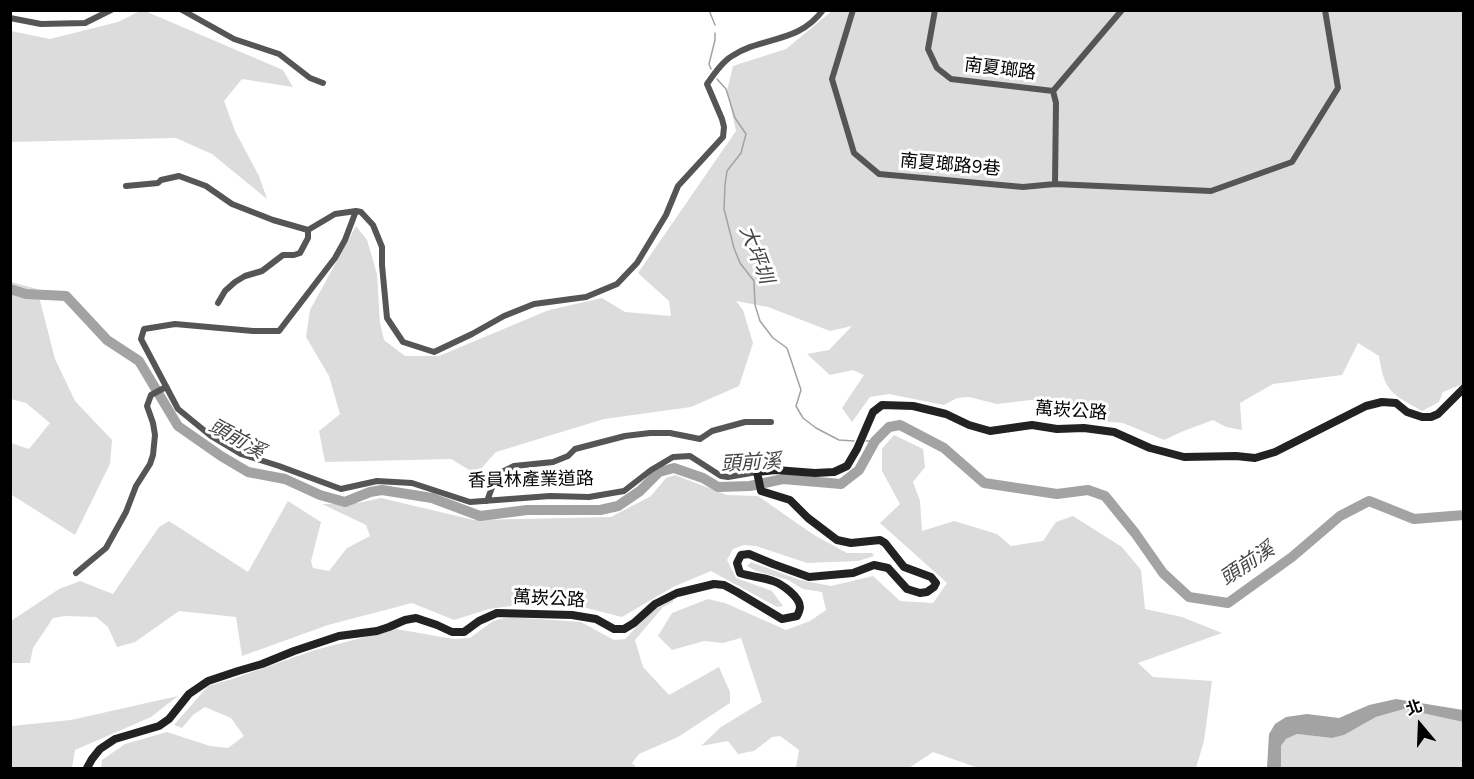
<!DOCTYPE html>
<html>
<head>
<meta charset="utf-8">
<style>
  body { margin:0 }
  #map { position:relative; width:1474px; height:779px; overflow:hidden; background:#fff; font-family:"Nunito Sans","Noto Sans TC",sans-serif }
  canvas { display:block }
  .frame { position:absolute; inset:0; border:12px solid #000; pointer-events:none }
  .north { position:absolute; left:1390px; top:695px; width:60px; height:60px; -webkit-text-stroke:4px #fff; paint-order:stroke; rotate:341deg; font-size:16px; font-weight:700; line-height:24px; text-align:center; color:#000 }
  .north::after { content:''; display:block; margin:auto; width:21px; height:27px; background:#000; clip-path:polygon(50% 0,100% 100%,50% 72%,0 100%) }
</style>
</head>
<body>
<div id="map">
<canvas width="1474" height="779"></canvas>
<div class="frame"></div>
<div class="north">北</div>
</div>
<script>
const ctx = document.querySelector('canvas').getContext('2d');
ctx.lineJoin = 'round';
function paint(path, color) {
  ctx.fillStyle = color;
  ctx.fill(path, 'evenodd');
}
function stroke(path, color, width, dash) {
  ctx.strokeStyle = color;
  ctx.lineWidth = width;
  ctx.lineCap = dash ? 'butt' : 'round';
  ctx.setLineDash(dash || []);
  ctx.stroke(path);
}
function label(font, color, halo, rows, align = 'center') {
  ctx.font = font + ' "Nunito Sans","Noto Sans TC",sans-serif';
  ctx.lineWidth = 6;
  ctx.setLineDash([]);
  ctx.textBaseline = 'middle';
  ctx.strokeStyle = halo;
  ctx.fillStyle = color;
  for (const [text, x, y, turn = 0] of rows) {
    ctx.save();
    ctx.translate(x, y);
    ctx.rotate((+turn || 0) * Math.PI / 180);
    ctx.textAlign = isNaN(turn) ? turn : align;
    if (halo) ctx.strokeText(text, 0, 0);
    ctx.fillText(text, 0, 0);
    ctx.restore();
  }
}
const green = new Path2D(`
  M140,11h5l138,59 10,17 -51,-8 -18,22 11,30 24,45 8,23 -55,-45 -36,-16 -165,4v-111l39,8 68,-17z
  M832,11h631v373l-20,8 -4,10 -17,9c-31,-18 -37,-18 -43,-55l-21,-13 -16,32 -69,9 -33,19 2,27 -16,-3 -13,-7 -32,12 -17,8 -41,-17 -58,-5 -14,-16 -20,-2 -34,4 -28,-7 -12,1 -13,7 -55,-11 -19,3 -18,25 -10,-14 22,-33 -11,-5 -23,5 -23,-21 22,-4 23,-24 -22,5 -62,-24 -32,-6 7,9 10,33 -14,43 -48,21 -87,12 -108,33 -20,22 -25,-15 -126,3 -6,-31 21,-17 -11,-38 -23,-39 4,-27 46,-84 11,14 10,34 3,49 4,17 21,16h34l110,-46 53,-12 23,14 46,4 -2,-15 -31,-28 98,-142 -9,-40 6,-25 53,-17z
  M11,282l26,7 18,70 20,42 37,39 -2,24 -35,71 -63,-40 -1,-4v-48l18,6 21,-26 -24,-20 -15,-4z
  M894,435l29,14 2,18 -12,15 7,19 2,30 32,-10 43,13 14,12 32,-5 13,-19 17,-6 49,31 19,23 4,39 37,8 40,16 -84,30 15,14 59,4 -8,60 -8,27h-218l-45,-16 -24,16h-113l3,-18 -19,-14 -8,1 -18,14 -16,3 -10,-13 -27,5 20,-19 41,-25 -21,-64 -18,5 -19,-2 -32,9 -14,-14 14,-23 36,-14 17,4 61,27 24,-9 16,-11 -4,-18 -19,-3 -15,-9 -32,-9 -9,-5 4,-4 49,18 31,6 42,-10 27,25 33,2 14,-20 -67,-60 20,-19 -18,-33v-22z
  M675,475l52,20 31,1 56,39 33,18h25l2,3 -16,5 -51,2 -51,-17 -12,-1 -11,4 -6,11 9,18 36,13 11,15 -6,1 -66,-36 -38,16 -51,30 -67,-17 -66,9 -35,11 -42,-17 -84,22 -86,31 -6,-39 -57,-6 -44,31 -18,5 -9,-20 -12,-10 -31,-1 -12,2 -20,30 -3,15h-19v-42l48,-32 21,-8 33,13 46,-67 10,-6 79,51 40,-71 33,21 -10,39 2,7 16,3 18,-23 23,-12 -4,-11 -44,-21 36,-1 23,-5 93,22 137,-3 40,-21 15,-18z
  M673,599v3l-10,5 -28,33 8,27 26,28 50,-28 11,25v11l-52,34 -39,17 -7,9 5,5h-536l1,-8 23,-16 42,-12 43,14 18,2 16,-12 -13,-18 -26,-11 -12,8 -11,13 -8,-3 34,-39 24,-7 83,-29 81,-21 58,10 16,-1 23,-17 15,-4 73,5 33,18 11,-1 32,-33z
  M178,696l-27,21 -76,33 -3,18h-61v-42l60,-6z
  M1404,709l59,13v46h-182v-22l5,-7 11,-5 35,4 12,-3 32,-18z`);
const water = new Path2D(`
  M1396,699l67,11v12l-59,-13 -28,8 -32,18 -12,3 -35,-4 -11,5 -5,7v22h-14l2,-34 6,-10 11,-7 21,-3 32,4 30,-13z`);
const stream = new Path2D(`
  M709,10l6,15
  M711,69l-2,-5 6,-24v-7
  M717,79l9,10 9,29 11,16 -5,19 -14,18 -2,14 -1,24 10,39 6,15 14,18 1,24 5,16 13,17 14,10 14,42 -5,16 7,12 13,10 23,12 15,1
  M866,441h9`);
const river = new Path2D(`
  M10,289l16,5 40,2 41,44 32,21 39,65 43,30 27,16 37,7 35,16 25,7 25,-10 12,-2 50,8 48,18 47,-6h73l18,-4 22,-15 19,-19 15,-4 29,10 15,9 32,-1 33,-7 58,5 18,-14 16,-29 14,-14 11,-2 44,23 40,35 73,11 31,-4 17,6 30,37 28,40 26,24 39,6 64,-46 48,-41 29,-15 45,18 50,-4`);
const street = new Path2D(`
  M182,10l52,29 45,15 31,24 13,5
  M853,10l-21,69 22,74 25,21 144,13 32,-3
  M935,10l-7,39 9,19 14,11 102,12 69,-81
  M10,18l31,6 44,-1 26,-13
  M1053,91l3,12 -1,81 156,7 81,-29 46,-74 -13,-78
  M126,186l32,-3 3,-3 18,-4 27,10 26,18 41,16 35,10 27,-16 21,-3
  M218,303l7,-12 10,-9 10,-6 17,-5 21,-16h11l6,-2 8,-15v-8
  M757,472l-29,5 -7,-1 -31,-20 -17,1 -22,13 -27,21 -35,6 -39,-1 -80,6 -58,-19 -35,-2 -36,8 -62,-23 -38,-12 -30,-18 -33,-27 -37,-70 3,-10 31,-5 78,7h26l56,-73 10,-18 11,-29 5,1 12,13 9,22v18l5,53 16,24 31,10 38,-18 32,-18 30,-12 52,-7 31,-13 20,-21 29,-48 12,-29 45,-49 1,-10 -2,-8 -15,-35c7,-10 15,-22 25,-28 30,-20 66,-12 91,-46
  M487,501l7,-19 6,-9 14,-7 39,-4 15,-6 7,-7 50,-13 25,-3h20l30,6 12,-8 33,-9h26
  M76,573l30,-25 20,-36 10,-26 14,-22 3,-9 2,-20 -2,-12 -6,-17 4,-11 15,-8`);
const secondary = new Path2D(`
  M87,768l5,-9 8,-10 15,-10 44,-13 10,-7 20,-25 19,-13 30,-10 24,-7 32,-13 45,-15 38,-5 12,-4 16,-7 11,-2 21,7 15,7h12l15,-11 18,-8 75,2 24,4 18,10h10l10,-6 21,-19 22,-11 37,-9 10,1 13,7 45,27 15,-3c1,-2 3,-7 3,-9 0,-10 -18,-23 -27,-26 -10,-4 -22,-4 -33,-8l-3,-10 4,-8 8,-1 24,10 36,13 44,-4 21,-8 14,3 19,21 13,4 7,-1 7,-5 2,-4 -5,-6 -27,-10 -19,-24 -5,-3 -29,3 -14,-3 -29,-22 -18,-18 -29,-9 -4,-19 19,-2 39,3 19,-1 13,-6 10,-17 16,-37 9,-7 31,1 33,8 23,11 21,6 42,-6 25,4 27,-1 30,4 36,16 34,9 52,-1 19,2 20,-6 91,-46 16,-4 14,1 11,9 15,5h9l7,-3 26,-26`);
const streetNames = [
  ["南夏瑯路",1000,70,7],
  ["南夏瑯路9巷",950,166,5],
  ["萬崁公路",1071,412,4],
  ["香員林產業道路",531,481,-1],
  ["萬崁公路",549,600,3]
];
const waterNames = [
  ["大坪圳",755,255,69],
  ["頭前溪",236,440,29],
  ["頭前溪",751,464,-3],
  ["頭前溪",1248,565,-34]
];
paint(green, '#dcdcdc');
paint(water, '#a3a3a3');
stroke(stream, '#a3a3a3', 1.5);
stroke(river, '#a3a3a3', 10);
stroke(street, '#555', 6);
stroke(secondary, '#222', 8);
label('18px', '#000', '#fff', streetNames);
label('italic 20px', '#444', '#fff', waterNames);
</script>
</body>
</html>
